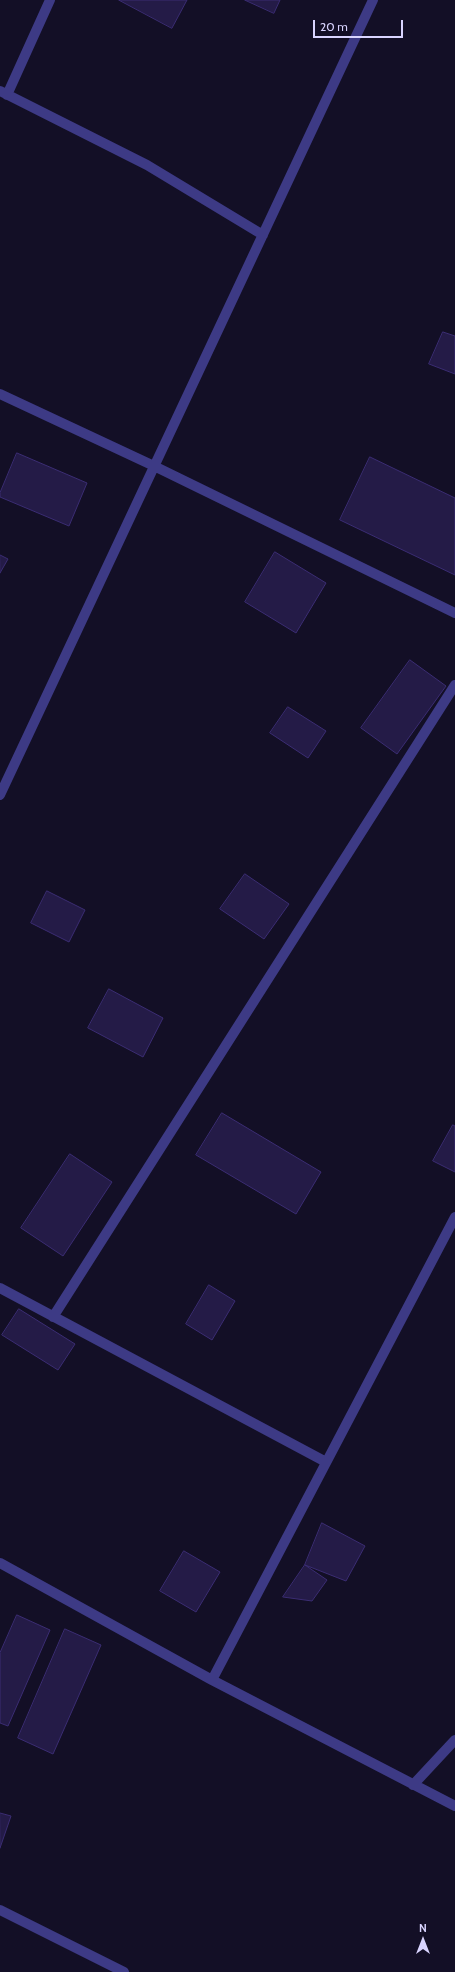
<!DOCTYPE html>
<html>
<head>
<meta charset="utf-8">
<style>
  body { margin:0 }
  #map { position:relative; width:455px; height:1972px; overflow:hidden; background:#130f26; font-family:Cabin,sans-serif }
  canvas { display:block }
  .north { position:absolute; left:403px; top:1920px; width:40px; height:40px; -webkit-text-stroke:3px #130f26; paint-order:stroke; rotate:0deg; font-size:11px; font-weight:700; line-height:16px; text-align:center; color:#d9d4ff }
  .north::after { content:''; display:block; margin:auto; width:14px; height:18px; background:#d9d4ff; clip-path:polygon(50% 0,100% 100%,50% 72%,0 100%) }
  .scale { position:absolute; left:313px; top:20px; width:90px; height:18px; box-sizing:border-box; border:2px solid #d9d4ff; border-top:0; padding-left:5px; font-size:12px; line-height:14px; white-space:nowrap; color:#d9d4ff; -webkit-text-stroke:3px #130f26; paint-order:stroke }
</style>
</head>
<body>
<div id="map">
<canvas width="455" height="1972"></canvas>
<div class="north">N</div>
<div class="scale">20 m</div>
</div>
<script>
const ctx = document.querySelector('canvas').getContext('2d');
ctx.lineJoin = 'round';
function paint(path, color) {
  ctx.fillStyle = color;
  ctx.fill(path, 'evenodd');
}
function stroke(path, color, width, dash) {
  ctx.strokeStyle = color;
  ctx.lineWidth = width;
  ctx.lineCap = dash ? 'butt' : 'round';
  ctx.setLineDash(dash || []);
  ctx.stroke(path);
}
const building = new Path2D(`
  M119,0h68l-15,28z
  M245,0h35l-6,13z
  M443,332l12,4v38l-26,-10z
  M17,453l70,30 -18,43 -69,-29v-4z
  M370,457l85,41v77l-115,-55z
  M275,552l51,31 -30,50 -51,-31z
  M0,555l8,4 -8,14z
  M410,660l36,26 -49,68 -36,-26z
  M288,707l38,24 -18,27 -38,-25z
  M245,874l44,30 -25,35 -44,-30z
  M47,891l38,19 -16,32 -38,-19z
  M109,989l54,29 -20,39 -55,-29z
  M222,1113l99,59 -25,42 -100,-59z
  M453,1125l2,1v46l-22,-11z
  M70,1154l42,28 -49,74 -42,-28z
  M209,1285l26,16 -23,39 -26,-16z
  M19,1309l56,35 -17,26 -56,-35z
  M322,1523l43,23 -19,35 -41,-16z
  M184,1551l36,21 -24,40 -36,-21z
  M305,1565l22,15 -15,21 -29,-4z
  M17,1615l33,15 -42,96 -8,-3v-70z
  M65,1629l36,16 -48,109 -35,-16z
  M0,1813l11,3 -11,32z`);
const minor = new Path2D(`
  M0,91l147,74 116,70
  M7,95l43,-95
  M0,394l154,72 301,147
  M0,795l373,-795
  M0,1288l326,174
  M53,1317l402,-632
  M0,1563l212,117 243,126
  M212,1680l243,-463
  M413,1785l42,-45
  M0,1910l124,62`);
paint(building, '#241b47');
stroke(building, '#3b2d73', 1);
stroke(minor, '#3d3a85', 10);
</script>
</body>
</html>
